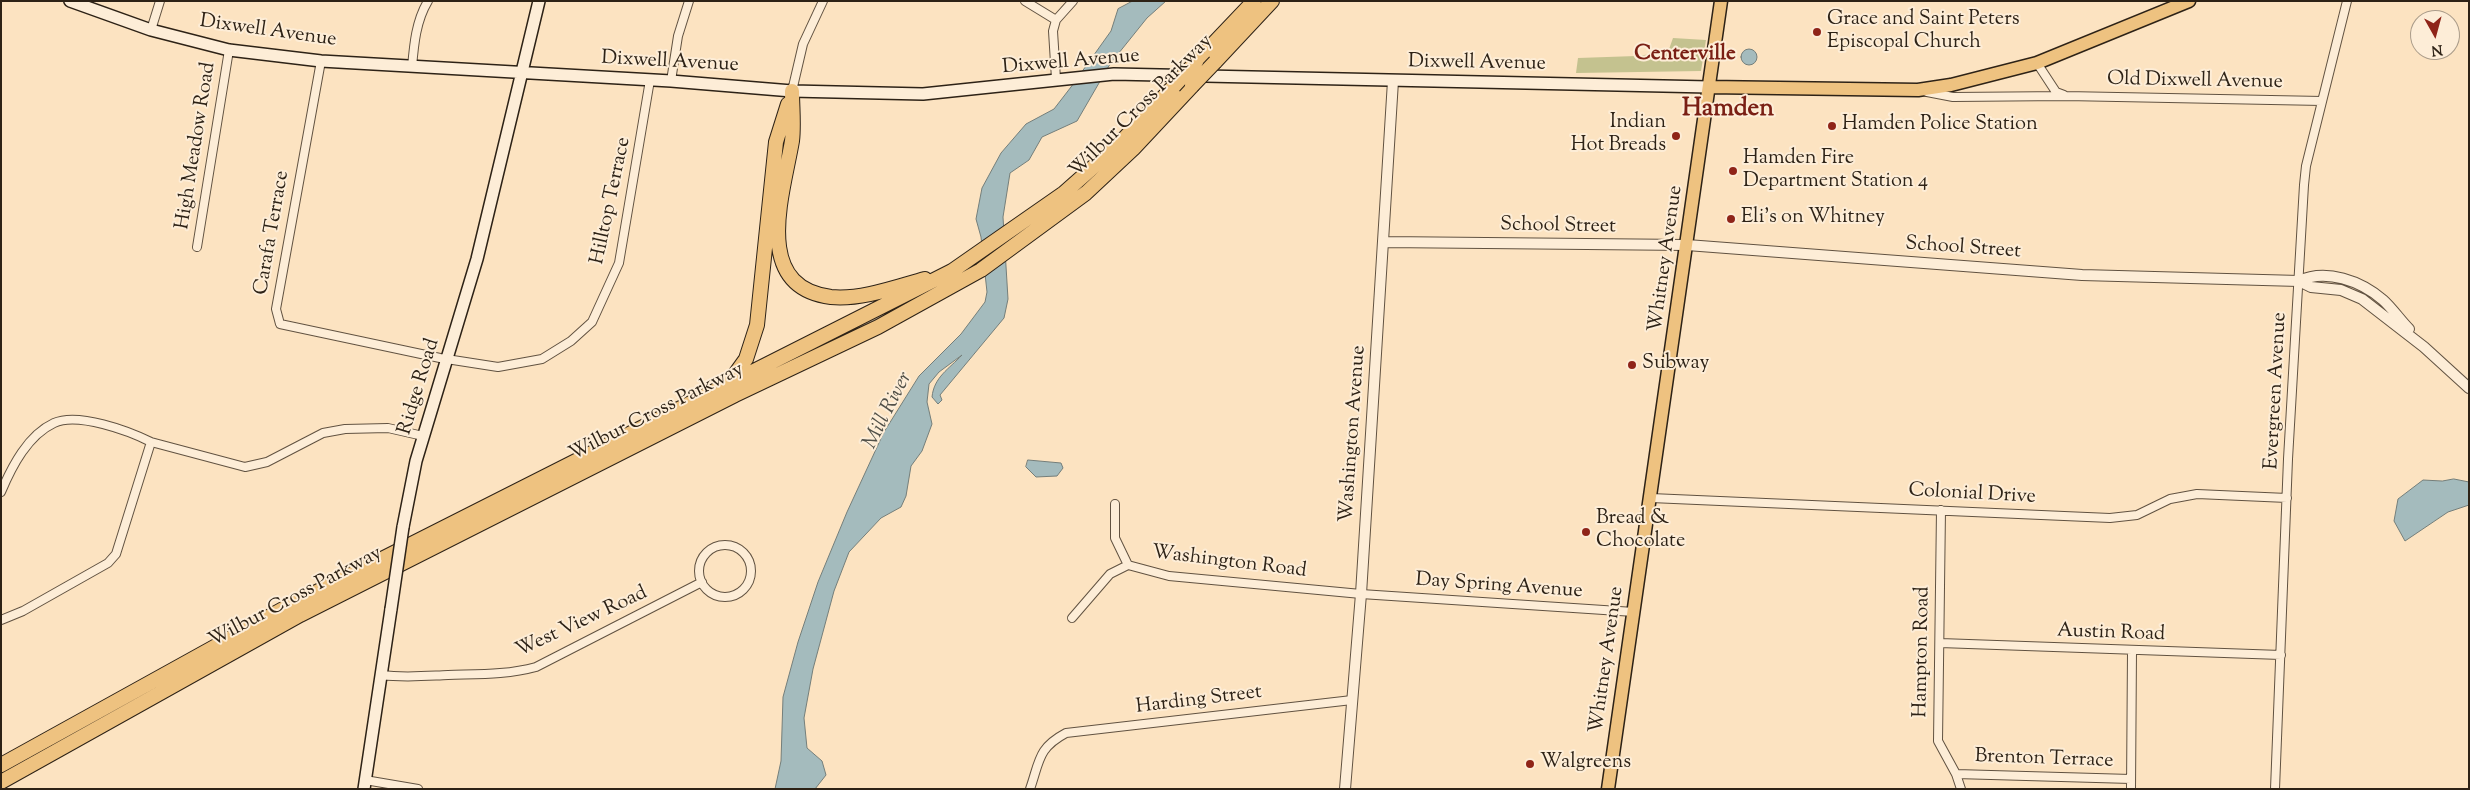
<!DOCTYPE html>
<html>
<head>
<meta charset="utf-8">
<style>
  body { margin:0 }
  #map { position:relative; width:2470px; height:790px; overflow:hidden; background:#fce3c1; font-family:"Sorts Mill Goudy",serif }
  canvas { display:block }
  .frame { position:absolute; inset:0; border:2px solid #2d2216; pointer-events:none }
  .north { position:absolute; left:2410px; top:10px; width:50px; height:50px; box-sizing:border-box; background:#fdedd7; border:1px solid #aa9c8a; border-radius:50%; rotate:173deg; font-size:14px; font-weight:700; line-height:20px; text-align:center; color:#2d2216 }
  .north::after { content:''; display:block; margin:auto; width:18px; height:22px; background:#8f2418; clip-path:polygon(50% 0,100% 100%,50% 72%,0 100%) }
</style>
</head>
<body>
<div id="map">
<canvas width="2470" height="790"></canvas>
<div class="frame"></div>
<div class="north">N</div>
</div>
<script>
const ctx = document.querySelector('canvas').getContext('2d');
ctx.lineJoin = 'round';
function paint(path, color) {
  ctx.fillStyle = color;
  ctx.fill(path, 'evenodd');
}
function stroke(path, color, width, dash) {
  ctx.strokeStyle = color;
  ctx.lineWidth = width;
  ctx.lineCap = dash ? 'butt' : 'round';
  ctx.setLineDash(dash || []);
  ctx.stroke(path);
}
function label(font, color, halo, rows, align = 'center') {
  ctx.font = font + ' "Sorts Mill Goudy",serif';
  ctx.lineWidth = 4;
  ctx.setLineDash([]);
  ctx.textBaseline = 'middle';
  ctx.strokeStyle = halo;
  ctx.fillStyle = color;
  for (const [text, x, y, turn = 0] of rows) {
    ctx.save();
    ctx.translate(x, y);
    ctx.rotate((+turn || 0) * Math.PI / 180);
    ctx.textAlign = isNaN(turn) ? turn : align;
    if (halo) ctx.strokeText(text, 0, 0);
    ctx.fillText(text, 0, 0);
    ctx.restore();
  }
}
const green = new Path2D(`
  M1673,38l33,2 -5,31 -125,2 2,-15 58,-2 32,-4z`);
const water = new Path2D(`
  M1133,1h33l-19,17 -37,46 -33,57 -35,16 -13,23 -19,13 -7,44 5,82 -4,19 -64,77 2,5 -4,4 -6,-7c2,-20 17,-28 30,-42l-23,17 -10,12 -2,18 5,22 -10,27 -11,15 -5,30 -5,11 -20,11 -32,34 -15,39 -21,78 -9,49 3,30 15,13 4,14 -11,14h-40l6,-28 2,-64 15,-55 20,-60 29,-70 37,-80 35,-56 42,-42 24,-32 2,-10 -6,-55 -5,-18 6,-31 19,-35 25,-29 28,-15 17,-22 40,-56 7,-22z
  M1741 57a8 8 0 1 1 16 0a8 8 0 1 1-16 0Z
  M1028,460l33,3 2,5 -6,8 -21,1 -10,-10z
  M2454,479l15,3v23l-21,7 -43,29 -11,-20 4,-22 25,-19 19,1z`);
const minor = new Path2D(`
  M1025,1l31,19
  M151,30l9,-29
  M321,61l-45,248 4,15 160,34 58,9 44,-8 29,-18 21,-19 27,-59 31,-183
  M2037,63l19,29 8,3
  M412,67c2,-23 4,-46 16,-66
  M1056,79l-3,-48 3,-11 17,-19
  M671,81l7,-45 11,-35
  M792,91l11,-47 20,-43
  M1927,92l26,5 113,-1 256,5
  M197,247l32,-197
  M151,442l94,25 22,-5 56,-29 22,-4 43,-1 35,8
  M1,492c11,-26 27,-57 53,-69 24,-11 75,8 97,19l-35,112 -8,9 -85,48 -22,9
  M1651,498l459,20 27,-3 33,-16 27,-5 90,4
  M1115,504v34l13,27 41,11 192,18 273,18
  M1941,510l-3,231 18,33 5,15
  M699 571a26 26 0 1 1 52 0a26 26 0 1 1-52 0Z
  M1072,618l38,-44 18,-9
  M1940,643l341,12
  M382,675c21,3 43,1 66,0 29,-1 59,0 88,-8l166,-85
  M1956,774l175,5
  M365,780l53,9
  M1030,789c10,-29 8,-41 36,-56l286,-33
  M2131,789l1,-138
  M2275,789l13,-330 16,-274 2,-19 41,-165`);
const tertiary = new Path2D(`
  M1385,242l302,3 395,30 217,6 12,6 30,3 21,9 62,48 45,41
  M2299,281c27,-13 62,0 84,19 9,8 17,20 26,29
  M1345,789l16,-195 32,-513`);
const secondary = new Path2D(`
  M70,1l81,29 78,20 92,11 350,20 121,10 131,3 191,-20 595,13
  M403,527l13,-66 61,-202 62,-258
  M364,789l27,-180`);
const primary = new Path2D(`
  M1709,87l209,3 33,-5 86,-22 152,-62
  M1608,789l113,-788`);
const motorway = new Path2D(`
  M1196,62l58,-61
  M1215,62l57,-61
  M792,91c0,16 2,34 0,50 -9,53 -41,146 39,156 30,3 65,-10 94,-18
  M728,384l18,-25 11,-34 19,-183 12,-38
  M1,765l284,-157 667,-337 112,-78 53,-47 57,-60
  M1,782l299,-167 435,-220 143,-68 103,-57 105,-77 47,-44 59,-63`);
const secondaryBridge = new Path2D(`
  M391,609l12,-82`);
const motorwayBridge = new Path2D(`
  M1174,86l22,-24
  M1192,86l23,-24`);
const markers = [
  [1817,32,5,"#8f2418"],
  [1832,126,5,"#8f2418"],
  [1676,136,5,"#8f2418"],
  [1733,171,5,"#8f2418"],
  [1731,219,5,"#8f2418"],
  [1632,365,5,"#8f2418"],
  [1586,532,5,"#8f2418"],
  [1530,764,5,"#8f2418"]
];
const poiNames = [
  ["Grace and Saint Peters",1827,21],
  ["Episcopal Church",1827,44],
  ["Indian",1666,124,"right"],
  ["Hot Breads",1666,147,"right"],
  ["Hamden Police Station",1842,126],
  ["Hamden Fire",1743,160],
  ["Department Station 4",1743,183],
  ["Eli's on Whitney",1741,219],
  ["Subway",1642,365],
  ["Bread &",1596,520],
  ["Chocolate",1596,543],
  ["Walgreens",1540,764]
];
const streetNames = [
  ["Dixwell Avenue",268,32,8],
  ["Dixwell Avenue",670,63,3],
  ["Dixwell Avenue",1071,63,-5],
  ["Dixwell Avenue",1477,64,1],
  ["Old Dixwell Avenue",2195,82,1],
  ["Wilbur Cross Parkway",1142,107,-45],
  ["High Meadow Road",197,146,-81],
  ["Hilltop Terrace",612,201,-78],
  ["School Street",1558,227,1],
  ["Carafa Terrace",273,233,-80],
  ["School Street",1963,249,4],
  ["Whitney Avenue",1667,259,-82],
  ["Ridge Road",420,387,-73],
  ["Evergreen Avenue",2277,391,-87],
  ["Wilbur Cross Parkway",657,413,-27],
  ["Washington Avenue",1354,434,-86],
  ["Colonial Drive",1972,495,3],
  ["Washington Road",1229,563,7],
  ["Day Spring Avenue",1499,587,4],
  ["Wilbur Cross Parkway",296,598,-28],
  ["West View Road",582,623,-25],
  ["Austin Road",2111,634,2],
  ["Hampton Road",1923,652,-89],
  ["Whitney Avenue",1608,660,-82],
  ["Harding Street",1199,701,-7],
  ["Brenton Terrace",2044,760,2]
];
const neighbourhoodNames = [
  ["Centerville",1685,55]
];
const waterNames = [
  ["Mill River",889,411,-63]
];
const districtNames = [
  ["Hamden",1728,111]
];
paint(green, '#c4c28f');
paint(water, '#a4bbbd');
stroke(water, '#747e7a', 1);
stroke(minor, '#615241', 10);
stroke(tertiary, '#615241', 12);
stroke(secondary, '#2d2216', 14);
stroke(primary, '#2d2216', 15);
stroke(motorway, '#2d2216', 16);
stroke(minor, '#fdedd7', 8);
stroke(tertiary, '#fdedd7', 10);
stroke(secondary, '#fdedd7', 11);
stroke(primary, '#eec280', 12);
stroke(motorway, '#eec280', 14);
stroke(secondaryBridge, '#2d2216', 14, []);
stroke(motorwayBridge, '#2d2216', 16, []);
stroke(secondaryBridge, '#fdedd7', 11);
stroke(motorwayBridge, '#eec280', 14);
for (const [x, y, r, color] of markers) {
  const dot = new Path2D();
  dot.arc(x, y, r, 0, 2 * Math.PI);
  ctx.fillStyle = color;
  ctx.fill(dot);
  stroke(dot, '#fdedd7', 2);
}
label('20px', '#2d2216', '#fdedd7', poiNames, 'left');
label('20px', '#2d2216', '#fdedd7', streetNames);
label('bold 21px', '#7a1f14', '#fdedd7', neighbourhoodNames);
label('italic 21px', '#515048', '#fdedd7', waterNames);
label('bold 25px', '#7a1f14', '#fdedd7', districtNames);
</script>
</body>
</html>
